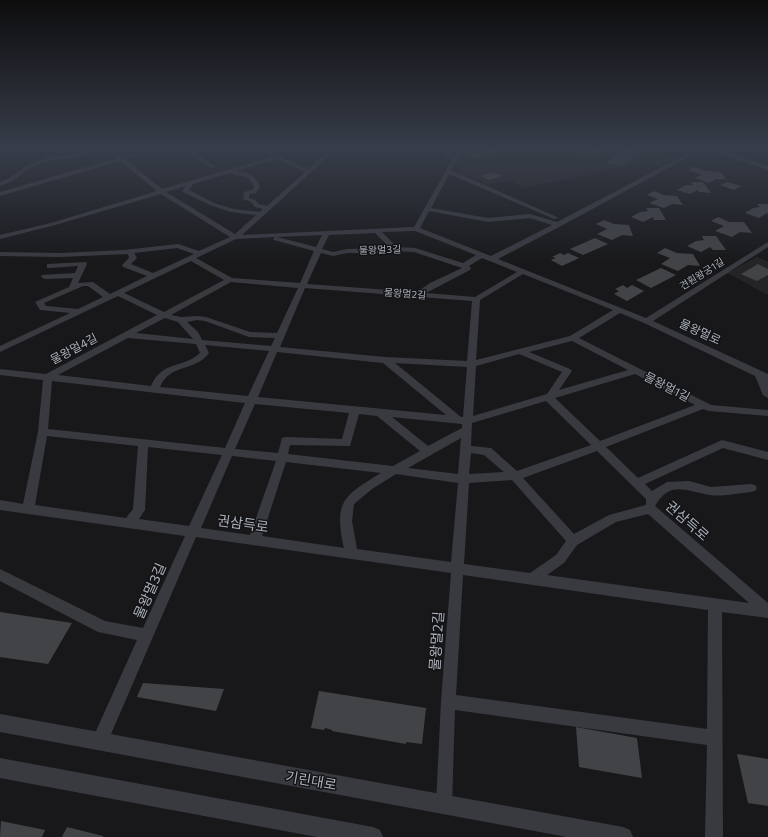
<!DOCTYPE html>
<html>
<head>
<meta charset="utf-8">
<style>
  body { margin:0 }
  canvas { display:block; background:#18181a }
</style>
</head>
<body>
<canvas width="768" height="837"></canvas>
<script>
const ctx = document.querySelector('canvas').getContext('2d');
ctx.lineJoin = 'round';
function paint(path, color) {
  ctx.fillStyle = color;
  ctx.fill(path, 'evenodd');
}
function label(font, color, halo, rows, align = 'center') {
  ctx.font = font + ' Commissioner,"Noto Sans KR",sans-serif';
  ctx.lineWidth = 3;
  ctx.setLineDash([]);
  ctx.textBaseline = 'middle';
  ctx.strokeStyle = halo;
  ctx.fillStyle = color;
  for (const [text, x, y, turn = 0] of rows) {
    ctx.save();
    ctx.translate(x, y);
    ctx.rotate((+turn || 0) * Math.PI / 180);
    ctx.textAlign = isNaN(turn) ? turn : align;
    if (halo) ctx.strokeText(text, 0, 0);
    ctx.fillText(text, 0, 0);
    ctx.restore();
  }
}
const built = new Path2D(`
  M474,147h185l14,13 -16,5 -7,-3 -127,26 -11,-7 -25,3 -28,-12 -4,-8 5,-9z
  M757,257l11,5v33l-41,-22z`);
const building = new Path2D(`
  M493,147l20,1 -36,11 -9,-4z
  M591,147h17l-15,11 -13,-3z
  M626,147l15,3 -20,16 -15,-3z
  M694,167l13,4 13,1 6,7h-10l-7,4 -14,-5 7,-3 -14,-5z
  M493,172l9,4 -13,4 -9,-4z
  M691,182h12l8,11 -12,-1 -1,-2 -8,4 -13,-4 9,-5h7z
  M727,182l14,4 -7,4 -14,-5z
  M654,191l10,4 13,1 6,9 -11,-1 -8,4 -15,-5 9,-4 -11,-4z
  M757,204h11v11l-1,-2 -8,5 -14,-5 8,-5 7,-1z
  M646,208h13l7,12h-12l-1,-3 -10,5 -12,-5 9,-5 8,-1z
  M718,217l11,5h15l8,11 -12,-1 -8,5 -17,-6 9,-5 -13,-5z
  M604,220l10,4 15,1 4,11 -11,-1 -10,5 -15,-6 10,-5 -11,-5z
  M702,236h14l10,14h-13l-3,-3 -9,5 -14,-6 9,-5 8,-1z
  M595,238l13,6 -25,11 -13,-6z
  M665,248l12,5 16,1 7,12 -12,-1 -10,6 -17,-7 9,-6 -13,-5z
  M560,253l4,2 4,-2 11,5 -17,8 -11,-6 5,-2 -4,-1z
  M758,264l10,5v6l-11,6 -16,-7z
  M661,268l15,7 -25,13 -15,-8z
  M623,285l4,3 5,-3 12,6 -17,10 -13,-7 5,-3 -4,-2z
  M0,612l72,11 -24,41 -48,-7z
  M143,683l81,6 -8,22 -79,-14z
  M319,691l107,17 -4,36 -16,-2v2l-74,-13v-1l-7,-2 -1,2 -13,-2z
  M576,727l61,11 5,40 -63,-11z
  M737,754l31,5v47l-20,-3z
  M1,821l44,9 -3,7h-42z
  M67,827l36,9v1h-41z`);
const minor = new Path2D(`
  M98,147h13l11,10 33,-10h9l-39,12 37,30 110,-32 -19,-10h7l48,22 26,-22h5l-97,88 172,-8 38,-67 -16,-13h6l12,9 7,-9h5l-15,23 108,48 -5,1 -105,-45 -18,34 57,10 42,-4 27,8 143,-75h7l-146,79 -63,33 148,59 122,-76v5l-115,74 115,53v24l-5,-3 -8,-19 -111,-53 -24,-10 -41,25 132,67 57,5v6l-59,-5 -6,-2 -97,38 32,31 84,-38 46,12v8l-45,-12 -78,36 7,7 15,-9 22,-1 22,6 40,-3 4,1 2,3 -2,3 -4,1c-13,1 -29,5 -41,3 -25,-4 -40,-15 -55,11l113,97v15l-46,-6 1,225h-18l2,-92 -252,-35 -3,95 -2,6 -6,2 -6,-2 -2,-6 5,-104 10,-128 -255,-36 -91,211 -6,2 -6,-2 -2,-6 46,-102 -39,-8 -98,-51v-12l105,52 38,7 42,-92 -185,-26v-10l23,4 15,-72 5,-52 -43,-5v-6l46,5 111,-59 -39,-19 -118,56v-6l70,-33 -30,-3 -5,-8 34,-15 4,-9 -28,1 -4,-2 1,-2 33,-2 3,-7 -28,2h-3v-4l39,-2 1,2 -9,19 15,-1 17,12 37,-18 -24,-9 -1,-2 7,-7 -1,-4 -68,3 -60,-1v-4l60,1 64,-3 54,-6 21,7 31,-14 -69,-43 -106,31 -55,14v-4l51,-12 106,-32 -37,-30 -120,35v-4l117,-34 -11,-10 -32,10 -22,2 -20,7 -20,14 -12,5v-4l8,-3 20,-14 21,-8 25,-3zM277,159l28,13 -38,34 -8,-2 -4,-4 -6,-2v-4l7,-1 4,-6c-5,-13 -12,-15 -25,-16zM230,173c11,6 18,-2 24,14l-2,3 -8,2 -1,7 8,3 4,5 8,2 -3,3 -26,-3 -20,-6 -25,-13 4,-6zM186,186l-4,5 1,1 27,13 21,7 25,3 -21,19 -69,-42zM429,211l59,11 42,-4 22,7 -61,31 -71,-28zM415,231l61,24 -13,8 -48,-15 -18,-1 -15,-15zM375,233l15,15 -43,1 -14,3 -11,-3 7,-14zM322,235l-6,12 -39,-10zM275,237l-2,2 1,1 40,11 -14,32 -68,-5 -36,-20 40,-19zM177,248l17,6 -41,19 -22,-9 6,-6 -3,-5zM395,251l19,1 48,16 -32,15 -13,9 -110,-8 14,-31 12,3 14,-3h34zM482,258l35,14 -42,25 -49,-4 44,-23 1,-2 -2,-2zM191,261l33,19 -60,32 -40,-19zM523,274l90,36 -43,26 -94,24 4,-60zM231,282l67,6 -21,45 -27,-1 -44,-15 -9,-1 -16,1 -10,-2zM83,286h5l15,11 -25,12 -32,-3 -2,-3zM305,288l167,13 -5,60 -82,-4 -105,-10zM165,318l13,4 15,17 -57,-6zM197,320l8,1 44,16 26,1 -4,8 -69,-6 -4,-8 -11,-10zM128,338l68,6 4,9c-17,16 -38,7 -49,33l-93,-11zM572,341l56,29 -69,20 13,-19 -2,-2 -41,-17zM205,345l64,6 -21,45 -88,-9c10,-24 35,-15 49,-34zM277,352l106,11 63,52 -188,-18zM519,354l43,18 -15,22 -74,22 3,-50zM395,363l72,4 -4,50h-2zM635,374l60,31 -95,36 -45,-43zM52,381l193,22 -20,45 -177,-19zM546,401l45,44 -74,26 -26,-23 -20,-2 1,-23zM255,404l94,9 -7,26 -56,-2 -4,1 -4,15 -43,-4zM359,414l18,2 43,35 -27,15 -105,-12 2,-9 60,1zM392,417l70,7v4l-34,18zM47,436l91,10 -5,63 -7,9 -91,-13zM461,438l-3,36 -50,-6zM148,447l74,8 -33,71 -50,-7 6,-9zM597,451l49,48v6l-37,10 -35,19 -51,-56zM471,453l13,2 20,17 -35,2zM232,456l44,5 -26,74 -49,-7zM286,462l95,11c-38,23 -47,28 -37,75l-82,-12zM396,474l62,9 -7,79 -94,-13 -5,-28 2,-17 18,-15zM512,480l54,61 -10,14 -26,18 -66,-9 5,-81zM648,514l101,89 -202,-28 17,-12 13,-18 39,-23zM463,575l245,35 -1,119 -251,-34z
  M179,147h6l31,20 -5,1z`);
const tertiary = new Path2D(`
  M4,147h9l-13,6v-4z
  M700,147h10l58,19v4z
  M0,714l623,113 7,3 3,7h-66l-567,-105z
  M0,758l373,69 7,3 3,7h-66l-317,-59z`);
const farStreetnames = [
  ["물왕멀3길",380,250,-2],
  ["견훤왕궁1길",702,274,-32],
  ["물왕멀2길",405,294,4]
];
const streetNames = [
  ["물왕멀로",700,332,25],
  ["물왕멀4길",74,349,-28],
  ["물왕멀1길",667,387,27]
];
const nearStreetnames = [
  ["권삼득로",687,521,41],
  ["권삼득로",243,524,8],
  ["물왕멀3길",150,591,-66],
  ["물왕멀2길",437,641,-86],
  ["기린대로",311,781,10]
];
paint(built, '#242427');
paint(building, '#424347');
paint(minor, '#383a40');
paint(tertiary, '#383a40');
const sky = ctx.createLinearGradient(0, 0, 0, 264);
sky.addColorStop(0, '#0d0d0e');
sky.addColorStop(0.56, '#373d49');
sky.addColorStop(1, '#373d4900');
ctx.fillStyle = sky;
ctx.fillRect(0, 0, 768, 264);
label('10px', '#a9b0bb', '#131315', farStreetnames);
label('12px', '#a9b0bb', '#131315', streetNames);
label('14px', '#a9b0bb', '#131315', nearStreetnames);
</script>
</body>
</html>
